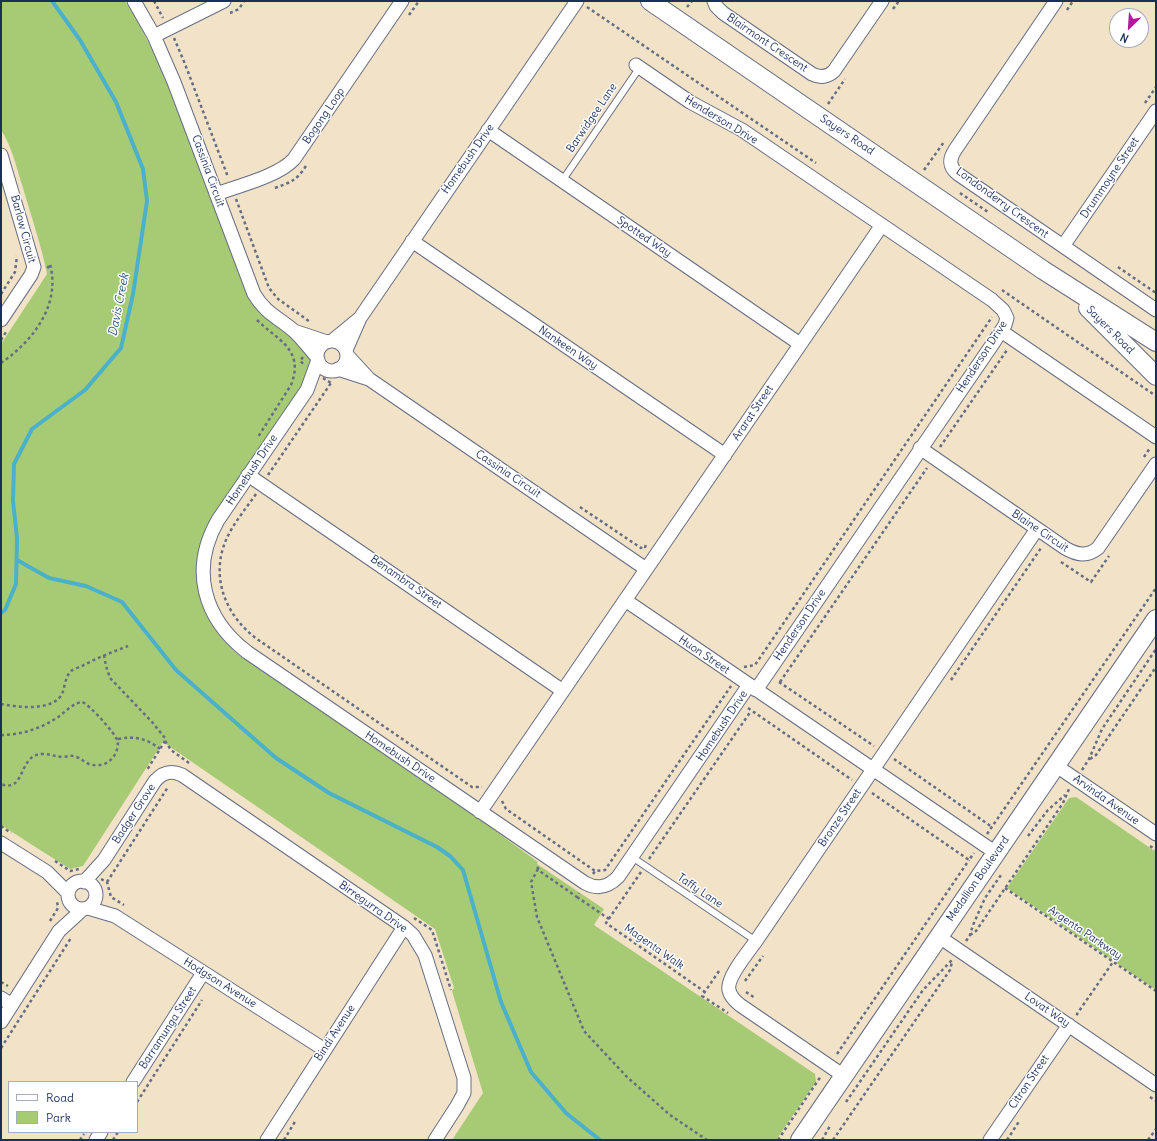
<!DOCTYPE html>
<html>
<head>
<meta charset="utf-8">
<style>
  body { margin:0 }
  #map { position:relative; width:1157px; height:1141px; overflow:hidden; background:#f2e2c7; font-family:Delius,sans-serif }
  canvas { display:block }
  .frame { position:absolute; inset:0; border:2px solid #1b2f5e; pointer-events:none }
  .legend { position:absolute; left:8px; top:1081px; width:130px; height:52px; box-sizing:border-box; background:#fff; border:1px solid #a4acbf; margin:0; padding:5px 7px; list-style:none; font-size:12px; color:#1b2f5e }
  .legend li { display:flex; align-items:center; gap:8px; height:20px }
  .legend b { width:20px; border:1px solid #a4acbf }
  .north { position:absolute; left:1109px; top:8px; width:40px; height:40px; box-sizing:border-box; background:#fff; border:1px solid #a4acbf; border-radius:50%; rotate:205deg; font-size:11px; font-weight:700; line-height:16px; text-align:center; color:#1b2f5e }
  .north::after { content:''; display:block; margin:auto; width:14px; height:18px; background:#b5179e; clip-path:polygon(50% 0,100% 100%,50% 72%,0 100%) }
</style>
</head>
<body>
<div id="map">
<canvas width="1157" height="1141"></canvas>
<div class="frame"></div>
<ul class="legend">
<li><b style="height:5px;background:#fff"></b>Road</li>
<li><b style="height:11px;background:#a7cb75"></b>Park</li>
</ul>
<div class="north">N</div>
</div>
<script>
const ctx = document.querySelector('canvas').getContext('2d');
ctx.lineJoin = 'round';
function paint(path, color) {
  ctx.fillStyle = color;
  ctx.fill(path, 'evenodd');
}
function stroke(path, color, width, dash) {
  ctx.strokeStyle = color;
  ctx.lineWidth = width;
  ctx.lineCap = dash ? 'butt' : 'round';
  ctx.setLineDash(dash || []);
  ctx.stroke(path);
}
function label(font, color, halo, rows, align = 'center') {
  ctx.font = font + ' Delius,sans-serif';
  ctx.lineWidth = 3;
  ctx.setLineDash([]);
  ctx.textBaseline = 'middle';
  ctx.strokeStyle = halo;
  ctx.fillStyle = color;
  for (const [text, x, y, turn = 0] of rows) {
    ctx.save();
    ctx.translate(x, y);
    ctx.rotate((+turn || 0) * Math.PI / 180);
    ctx.textAlign = isNaN(turn) ? turn : align;
    if (halo) ctx.strokeText(text, 0, 0);
    ctx.fillText(text, 0, 0);
    ctx.restore();
  }
}
const green = new Path2D(`
  M1,1h124l12,19 29,57 82,221 12,16 34,25 17,20v4l-7,20 -92,134c-26,50 -19,97 24,136l250,171 52,38 -1,2 67,45 -10,16 221,149 1,8 -40,58h-324l31,-47 -31,-102 2,-3 -19,-59 -272,-187 -80,124 -13,3 -69,-44v-481l46,-70c-6,-30 -16,-58 -24,-86 -6,-18 -11,-42 -22,-58z
  M1076,797l80,55v138l-149,-102 62,-90z`);
const stream = new Path2D(`
  M17,560l32,18 37,8 36,16 54,68 100,88 53,35 108,54 13,9 13,14 38,132 30,70 35,41 34,27
  M1,613l4,-3 11,-26 1,-46 -4,-37 1,-37 18,-35 53,-39 36,-42 12,-54 14,-93 -4,-32 -27,-67 -36,-62 -28,-39`);
const path = new Path2D(`
  M154,1l9,17
  M587,7l229,156
  M687,7l5,-6
  M893,9l6,-8
  M1067,10l6,-9
  M230,13l9,-4 5,-8
  M409,15l10,-14
  M174,38l11,26 43,113
  M1145,103l11,-16
  M828,104l17,-25
  M924,170l20,-28
  M275,188c16,-6 21,-7 31,-22
  M960,193l28,19
  M236,199l33,89 9,11 32,23
  M1118,267l38,26
  M1002,290l154,106
  M1,294l14,-22 2,-16
  M257,320c20,20 48,29 34,65l-33,52
  M1,340l5,-8
  M303,357l-3,4 5,4
  M1,363c32,-22 60,-58 49,-99l-4,7
  M323,378l8,5 1,-1
  M940,447l67,-97 -2,-1
  M1144,457l6,-9
  M268,475l63,-92
  M256,494c-9,13 -19,25 -26,38 -22,39 -7,82 27,107l215,148h10
  M580,507l61,41 1,-2 3,1 1,-2
  M1061,562l30,20 18,-26
  M104,655l2,11 4,12 42,44 13,16v3l-18,29
  M744,667l11,-2 237,-348
  M951,680l90,-132
  M779,682l95,64
  M780,682l147,-214
  M1,704c17,3 51,8 61,-10 3,-7 3,-17 9,-23 3,-2 8,-4 11,-5 15,-8 30,-14 46,-20
  M748,708l104,72
  M1,735c19,0 38,-6 54,-16 9,-5 17,-16 27,-17 8,3 34,32 36,40 0,16 -13,27 -29,22 -5,-2 -8,-6 -13,-7 -4,-2 -8,-1 -12,0 -8,0 -14,-3 -21,-3 -25,-1 -17,40 -42,30
  M118,739c17,-3 28,-1 42,10
  M165,741l6,9 18,13
  M894,759l98,68
  M1090,759l6,-4 60,-88
  M1082,770l7,-11 13,-30 54,-80
  M872,793l97,67 5,-7
  M502,801l4,8 89,62
  M1,826l10,7
  M987,834l169,-246
  M1028,836l20,-26 17,-15
  M1150,846l6,4
  M649,859l102,-148
  M55,861l15,10 9,-2
  M537,867l4,5 36,25 2,-4
  M538,869l-7,13 6,35 47,114 43,46 43,38 37,25
  M641,872l-35,51 99,69
  M593,874l2,-3 10,-1 126,-184
  M101,879l6,3 4,15 13,8
  M107,882l61,-95
  M1005,888l151,103
  M577,897l32,22
  M414,918l18,12 19,60
  M50,921l8,-13 -1,-7
  M970,935l6,-4 87,-128 6,-14
  M966,941l4,-6 3,-10 12,-27 16,-23
  M719,971l-17,25 26,17
  M745,981l18,-25
  M1,982l7,4
  M746,992l9,6
  M1078,1015l-1,-1 36,-52
  M1,1048l70,-110
  M837,1054l132,-194
  M1150,1097l6,4
  M137,1102l65,-102
  M846,1102l77,-112 30,-31
  M80,1140l4,-6
  M113,1140l5,-8
  M284,1140l12,-20
  M778,1140l43,-64
  M822,1140l8,-14
  M833,1140l117,-170 2,-8
  M1007,1140l13,-20
  M1148,1140l8,-11`);
const lane = new Path2D(`
  M562,181l78,-114
  M632,857l124,84`);
const street = new Path2D(`
  M134,1l20,35 20,46 80,212c12,20 24,23 40,37 8,7 15,17 23,26
  M714,1l2,5 7,7 89,61c8,4 16,3 22,-3l48,-70
  M1056,1l-101,149c-6,9 -6,17 3,24l198,136
  M154,36l70,-35
  M636,65l54,37 52,28 250,170 11,10 4,8 -2,7 -11,17 -238,348
  M488,130l312,214
  M1,155l33,112 -3,8 -30,45
  M216,194c22,-8 63,-18 78,-35l108,-158
  M412,241l313,214
  M1063,246l93,-135
  M294,331l33,11
  M1001,331l155,106
  M332,341l28,-23
  M317 356a15 15 0 1 1 30 0a15 15 0 1 1-30 0Z
  M346,350l14,-32 217,-317
  M347,355l22,24
  M318,360l-11,30 -89,130c-28,49 -15,98 29,132l338,231c13,7 23,4 33,-6l131,-192
  M338,369l31,10 277,190
  M920,448l145,100c12,7 22,9 33,0l58,-84
  M248,475l315,216
  M625,600l371,253
  M1055,765l101,69
  M480,812l402,-587
  M1,843l46,29 21,21
  M68 895a14 14 0 1 1 28 0a14 14 0 1 1-28 0Z
  M84,882l20,-22 51,-79c8,-9 16,-11 27,-6l222,152 9,8 12,20 39,123v15l-7,13 -22,34
  M88,908l27,8 210,134
  M938,936l218,149
  M1,998l11,7
  M1,1022l58,-91 23,-21
  M844,1076l-104,-71c-5,-4 -10,-9 -11,-15 -3,-12 20,-39 27,-49l281,-412
  M133,1082l70,-109
  M96,1140l5,-8
  M267,1140l137,-213
  M990,1140l79,-115`);
const secondary = new Path2D(`
  M650,1l393,269 113,72
  M1088,308l68,68
  M800,1140l356,-521`);
const streetNames = [
  ["Blairmont Crescent",767,43,34],
  ["Bogong Loop",324,116,-56],
  ["Barwidgee Lane",592,118,-56],
  ["Henderson Drive",721,120,31],
  ["Sayers Road",847,135,34],
  ["Homebush Drive",468,159,-55],
  ["Cassinia Circuit",208,171,70],
  ["Drummoyne Street",1110,178,-56],
  ["Londonderry Crescent",1002,203,36],
  ["Barlow Circuit",23,229,75],
  ["Spotted Way",644,237,34],
  ["Sayers Road",1110,330,45],
  ["Nankeen Way",568,348,34],
  ["Henderson Drive",982,357,-57],
  ["Ararat Street",753,413,-56],
  ["Homebush Drive",252,470,-56],
  ["Cassinia Circuit",508,474,34],
  ["Blaine Circuit",1040,531,34],
  ["Benambra Street",406,582,35],
  ["Henderson Drive",800,625,-56],
  ["Huon Street",704,655,34],
  ["Homebush Drive",722,726,-56],
  ["Homebush Drive",400,757,34],
  ["Arvinda Avenue",1106,800,35],
  ["Badger Grove",134,814,-57],
  ["Bronze Street",840,818,-56],
  ["Medallion Boulevard",978,879,-55],
  ["Taffy Lane",700,891,34],
  ["Birregurra Drive",373,907,35],
  ["Argenta Parkway",1085,933,34],
  ["Magenta Walk",654,947,35],
  ["Hodgson Avenue",220,983,32],
  ["Lovat Way",1047,1010,34],
  ["Barramunga Street",168,1028,-57],
  ["Bindi Avenue",335,1033,-57],
  ["Citron Street",1029,1082,-56]
];
const waterNames = [
  ["Davis Creek",119,305,-79]
];
paint(green, '#a7cb75');
stroke(stream, '#4bb1ca', 4);
stroke(lane, '#666e83', 8);
stroke(street, '#666e83', 15);
stroke(secondary, '#666e83', 20);
stroke(path, '#666e83', 2.5, [3, 3]);
stroke(lane, '#fff', 6);
stroke(street, '#fff', 13);
stroke(secondary, '#fff', 18);
label('11px', '#1b2f5e', '#fff', streetNames);
label('italic 12px', '#2c5c84', '#fff', waterNames);
</script>
</body>
</html>
